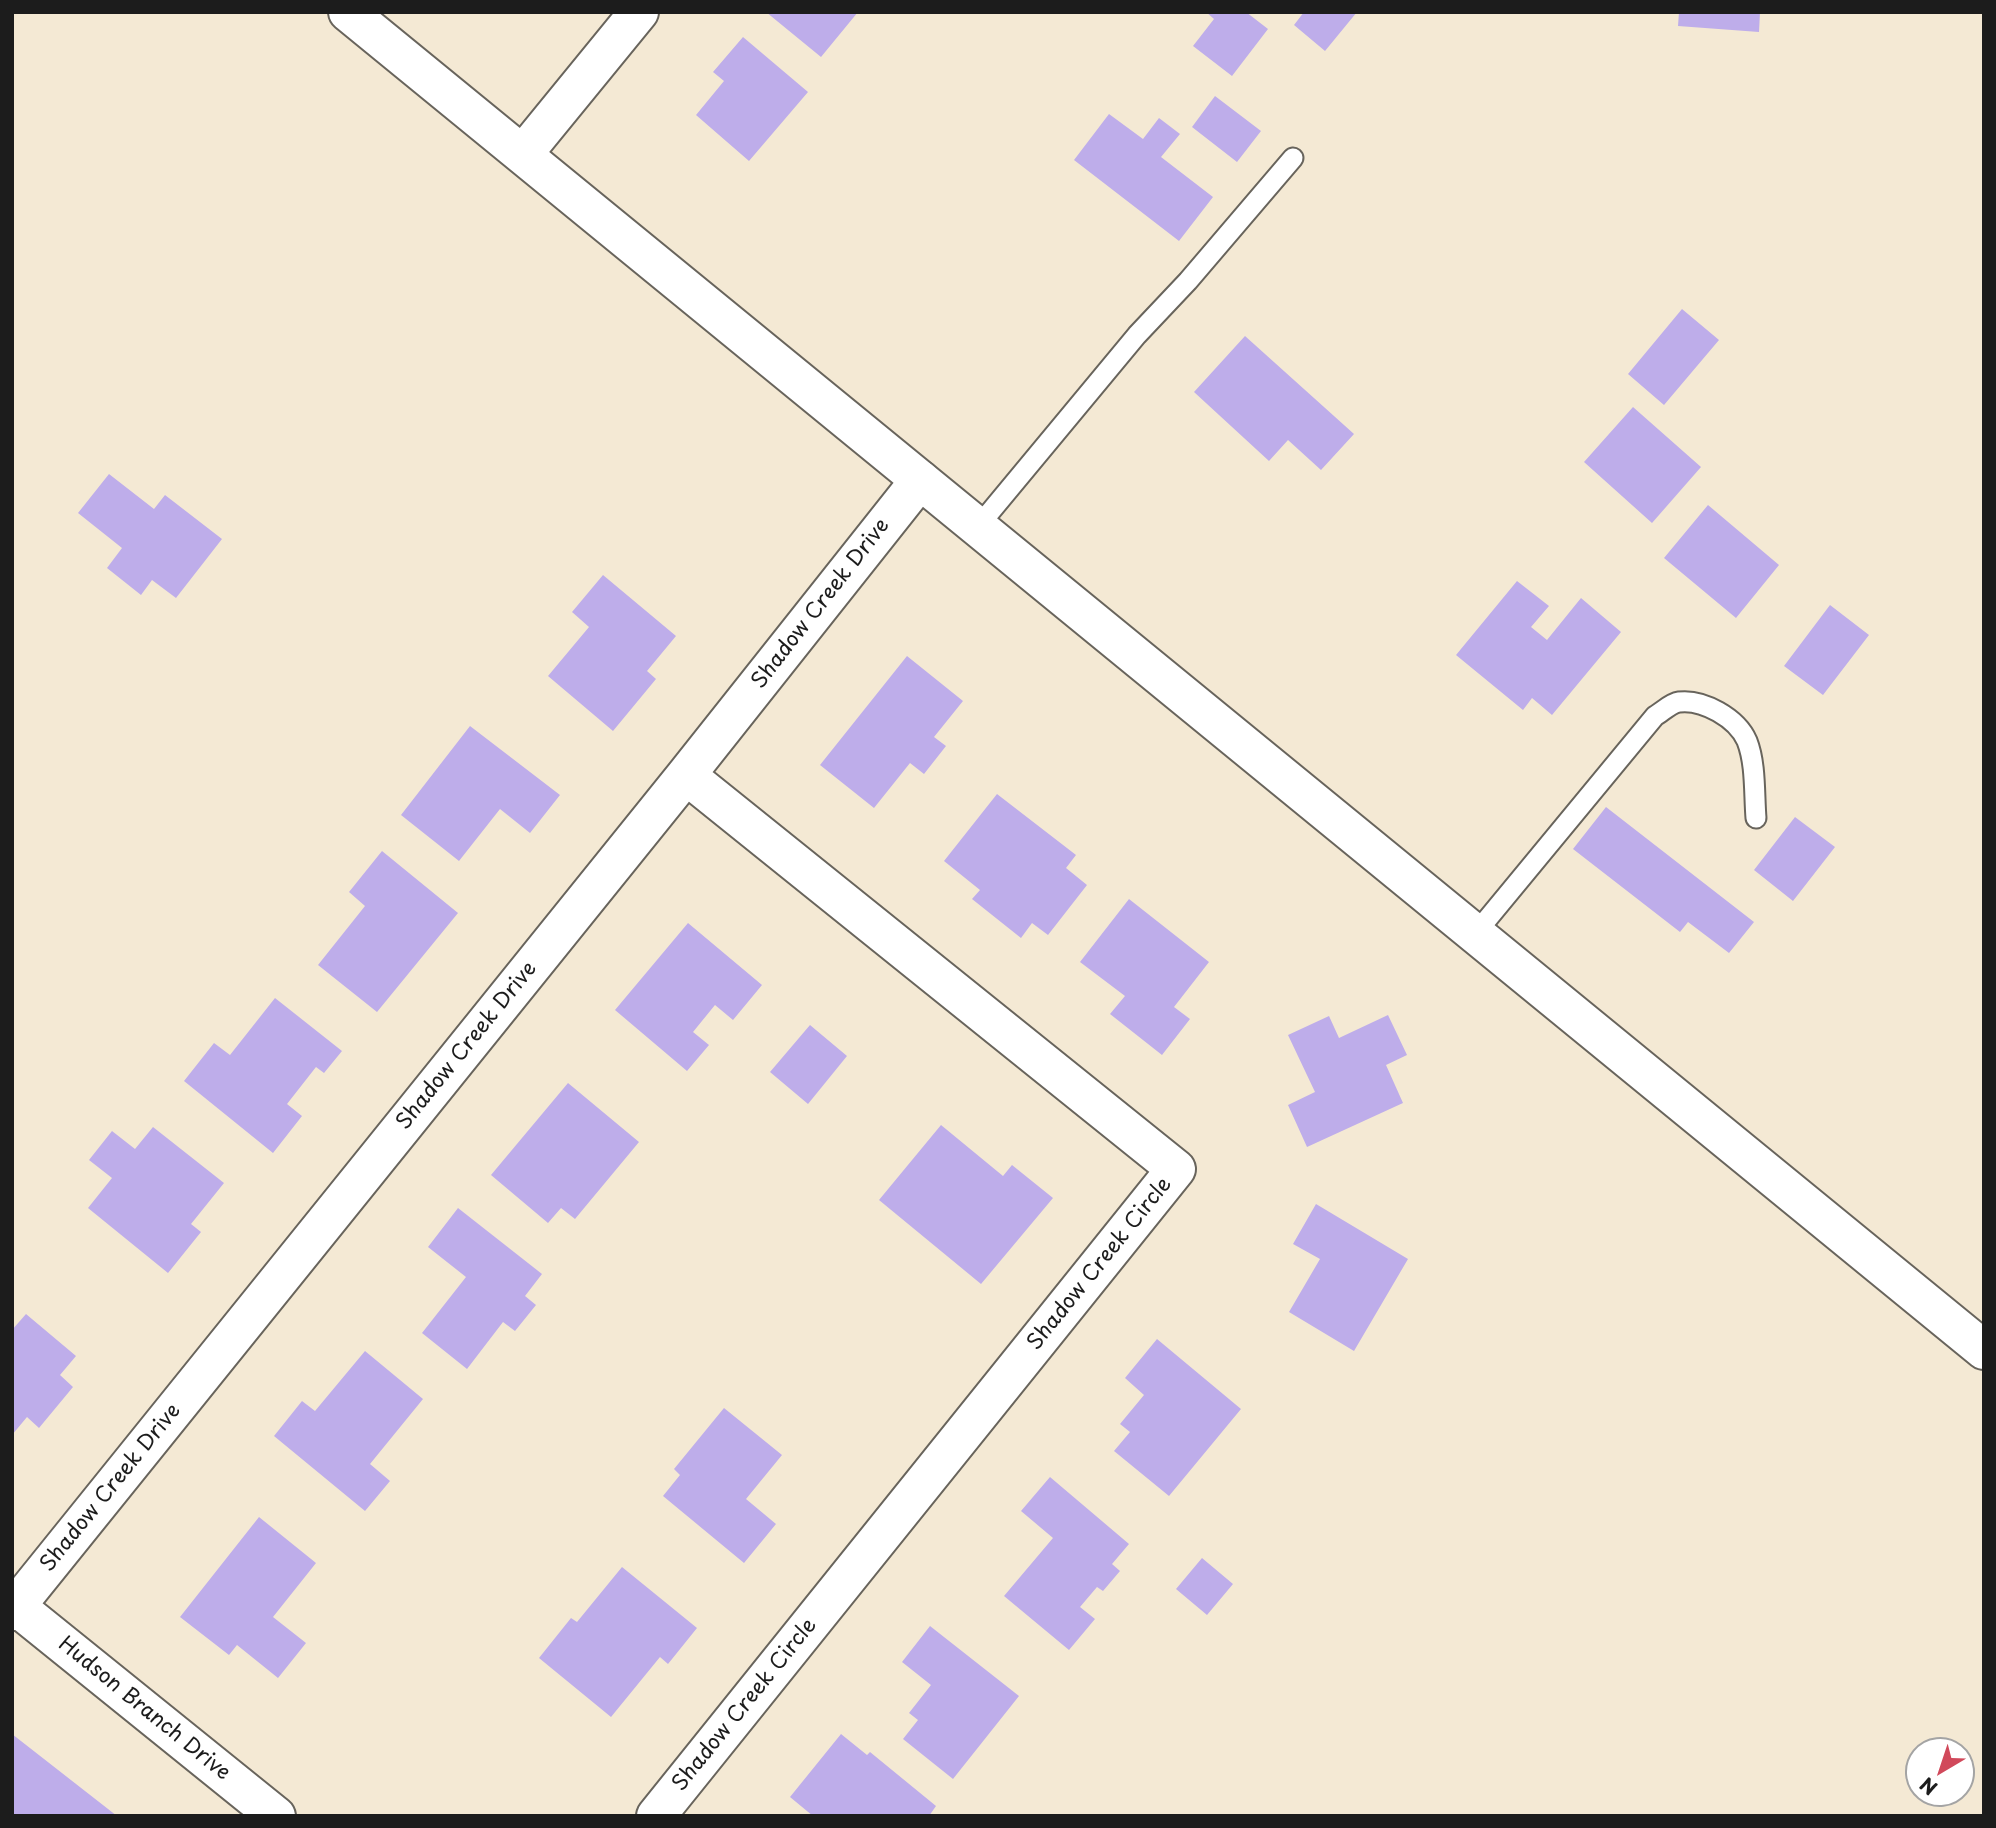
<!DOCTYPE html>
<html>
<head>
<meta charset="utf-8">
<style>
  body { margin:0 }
  #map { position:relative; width:1996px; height:1828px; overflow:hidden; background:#f4e9d4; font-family:"Playpen Sans",sans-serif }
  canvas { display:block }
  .frame { position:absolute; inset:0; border:14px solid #1c1c1c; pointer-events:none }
  .north { position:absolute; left:1905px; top:1737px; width:70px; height:70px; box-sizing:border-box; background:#fff; border:2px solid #a4a4a4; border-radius:50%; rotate:219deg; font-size:19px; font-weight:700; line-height:28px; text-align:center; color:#1c1c1c }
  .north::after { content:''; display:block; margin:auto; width:24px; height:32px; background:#d1495b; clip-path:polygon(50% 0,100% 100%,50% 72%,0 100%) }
</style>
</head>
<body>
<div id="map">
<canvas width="1996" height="1828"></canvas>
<div class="frame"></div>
<div class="north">N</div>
</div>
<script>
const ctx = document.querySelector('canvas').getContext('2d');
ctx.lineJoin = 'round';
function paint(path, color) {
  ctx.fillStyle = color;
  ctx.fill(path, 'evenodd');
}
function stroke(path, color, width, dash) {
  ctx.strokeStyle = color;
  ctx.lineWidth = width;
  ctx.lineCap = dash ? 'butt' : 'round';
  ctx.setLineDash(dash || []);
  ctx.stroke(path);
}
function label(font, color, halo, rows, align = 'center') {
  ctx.font = font + ' "Playpen Sans",sans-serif';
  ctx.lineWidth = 7;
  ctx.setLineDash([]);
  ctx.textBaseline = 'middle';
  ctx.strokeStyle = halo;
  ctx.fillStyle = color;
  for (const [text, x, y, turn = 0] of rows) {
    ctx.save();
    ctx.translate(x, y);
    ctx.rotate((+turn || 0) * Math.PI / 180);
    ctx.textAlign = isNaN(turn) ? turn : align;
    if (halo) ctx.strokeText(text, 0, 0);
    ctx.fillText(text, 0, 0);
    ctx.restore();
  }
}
const building = new Path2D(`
  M766,12h92l-37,45z
  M1206,12h40l22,17 -36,47 -39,-30 21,-27z
  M1304,12h53l-32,39 -31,-26z
  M1679,12h81l-1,20 -81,-6z
  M743,37l65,55 -59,69 -53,-46 28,-34 -11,-9z
  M1215,96l46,35 -24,31 -45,-35z
  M1109,114l34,25 16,-21 21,16 -19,23 52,40 -34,44 -105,-81z
  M1682,309l37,31 -55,65 -36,-31z
  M1245,336l109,98 -33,36 -33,-30 -19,21 -75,-69z
  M1633,407l68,60 -49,56 -68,-61z
  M109,474l45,35 11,-14 57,44 -46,59 -24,-18 -11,15 -34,-27 15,-20 -44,-35z
  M1708,505l71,60 -43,53 -72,-60z
  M603,575l73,61 -29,35 9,8 -43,52 -65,-55 41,-49 -17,-15z
  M1517,581l32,25 -18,21 16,13 34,-42 40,34 -69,83 -20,-17 -9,12 -67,-55z
  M1830,605l39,30 -46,60 -39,-29z
  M907,656l56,45 -29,36 12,9 -22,28 -14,-11 -36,45 -54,-43z
  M470,726l90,69 -30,38 -30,-24 -41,52 -58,-46z
  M997,794l79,61 -10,13 21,17 -39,50 -16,-12 -11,15 -49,-39 8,-9 -36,-29z
  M1606,807l148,115 -25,31 -41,-31 -8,10 -107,-83z
  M1795,817l40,30 -42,54 -39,-31z
  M382,851l76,62 -81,99 -59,-47 47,-59 -16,-14z
  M1129,899l80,63 -35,45 16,12 -28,36 -52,-41 15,-18 -45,-34z
  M688,923l74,62 -29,35 -18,-15 -22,27 16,13 -22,26 -72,-61z
  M275,998l67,53 -18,22 -8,-6 -29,37 15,12 -29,37 -89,-72 30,-38 16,12z
  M1388,1015l19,40 -21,10 17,38 -96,44 -19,-42 27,-13 -27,-57 41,-19 10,22z
  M810,1025l37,31 -39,48 -38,-32z
  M568,1083l71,59 -64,77 -14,-11 -13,15 -57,-48z
  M941,1125l62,51 9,-11 41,33 -72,86 -102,-84z
  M153,1127l71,56 -33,41 10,8 -33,41 -80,-65 24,-30 -23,-18 23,-29 23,18z
  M1316,1204l92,55 -54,92 -65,-39 31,-53 -27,-15z
  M458,1208l84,66 -17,22 11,9 -21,26 -12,-9 -36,47 -45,-36 44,-56 -38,-30z
  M26,1314l50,42 -16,19 13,12 -34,41 -12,-11 -15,18v-105z
  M1157,1339l84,70 -72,87 -55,-45 16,-19 -10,-8 24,-29 -19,-17z
  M365,1351l58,48 -53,65 20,17 -25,30 -91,-75 28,-35 13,10z
  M724,1408l58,47 -36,44 30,25 -32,39 -81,-67 17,-21 -6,-6z
  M1050,1477l79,67 -17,20 8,7 -17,20 -6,-4 -17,20 15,12 -26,31 -65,-54 49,-58 -32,-27z
  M259,1517l57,46 -43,54 33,26 -28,35 -41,-33 -8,10 -49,-38z
  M1202,1558l31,26 -26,31 -31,-26z
  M622,1567l75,61 -29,36 -8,-7 -49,60 -72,-59 32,-40 6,4z
  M930,1626l89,70 -66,83 -50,-40 15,-19 -9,-7 22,-28 -29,-23z
  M12,1734l105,82h-105z
  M841,1734l26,21 3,-3 66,54 -7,10h-116l-23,-19z`);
const service = new Path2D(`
  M976,529l161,-194 51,-54 105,-123
  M1475,934l180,-218c7,-4 16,-13 24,-14 24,-3 58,16 68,39 9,23 7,53 9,77`);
const minor = new Path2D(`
  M523,154l116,-142
  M12,1603l264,213
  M12,1611l674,-836 234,-295
  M656,1816l520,-647 -490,-394`);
const primary = new Path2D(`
  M348,12l1636,1338`);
const streetNames = [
  ["Shadow Creek Drive",821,604,-52],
  ["Shadow Creek Drive",467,1046,-51],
  ["Shadow Creek Circle",1100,1264,-51],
  ["Shadow Creek Drive",111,1488,-51],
  ["Shadow Creek Circle",745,1705,-51],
  ["Hudson Branch Drive",144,1709,39]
];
paint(building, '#beadea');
stroke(service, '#68645c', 23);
stroke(minor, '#68645c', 42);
stroke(primary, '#68645c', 42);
stroke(service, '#fff', 19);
stroke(minor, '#fff', 38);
stroke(primary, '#fff', 38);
label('21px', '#1c1c1c', '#fff', streetNames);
</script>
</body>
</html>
